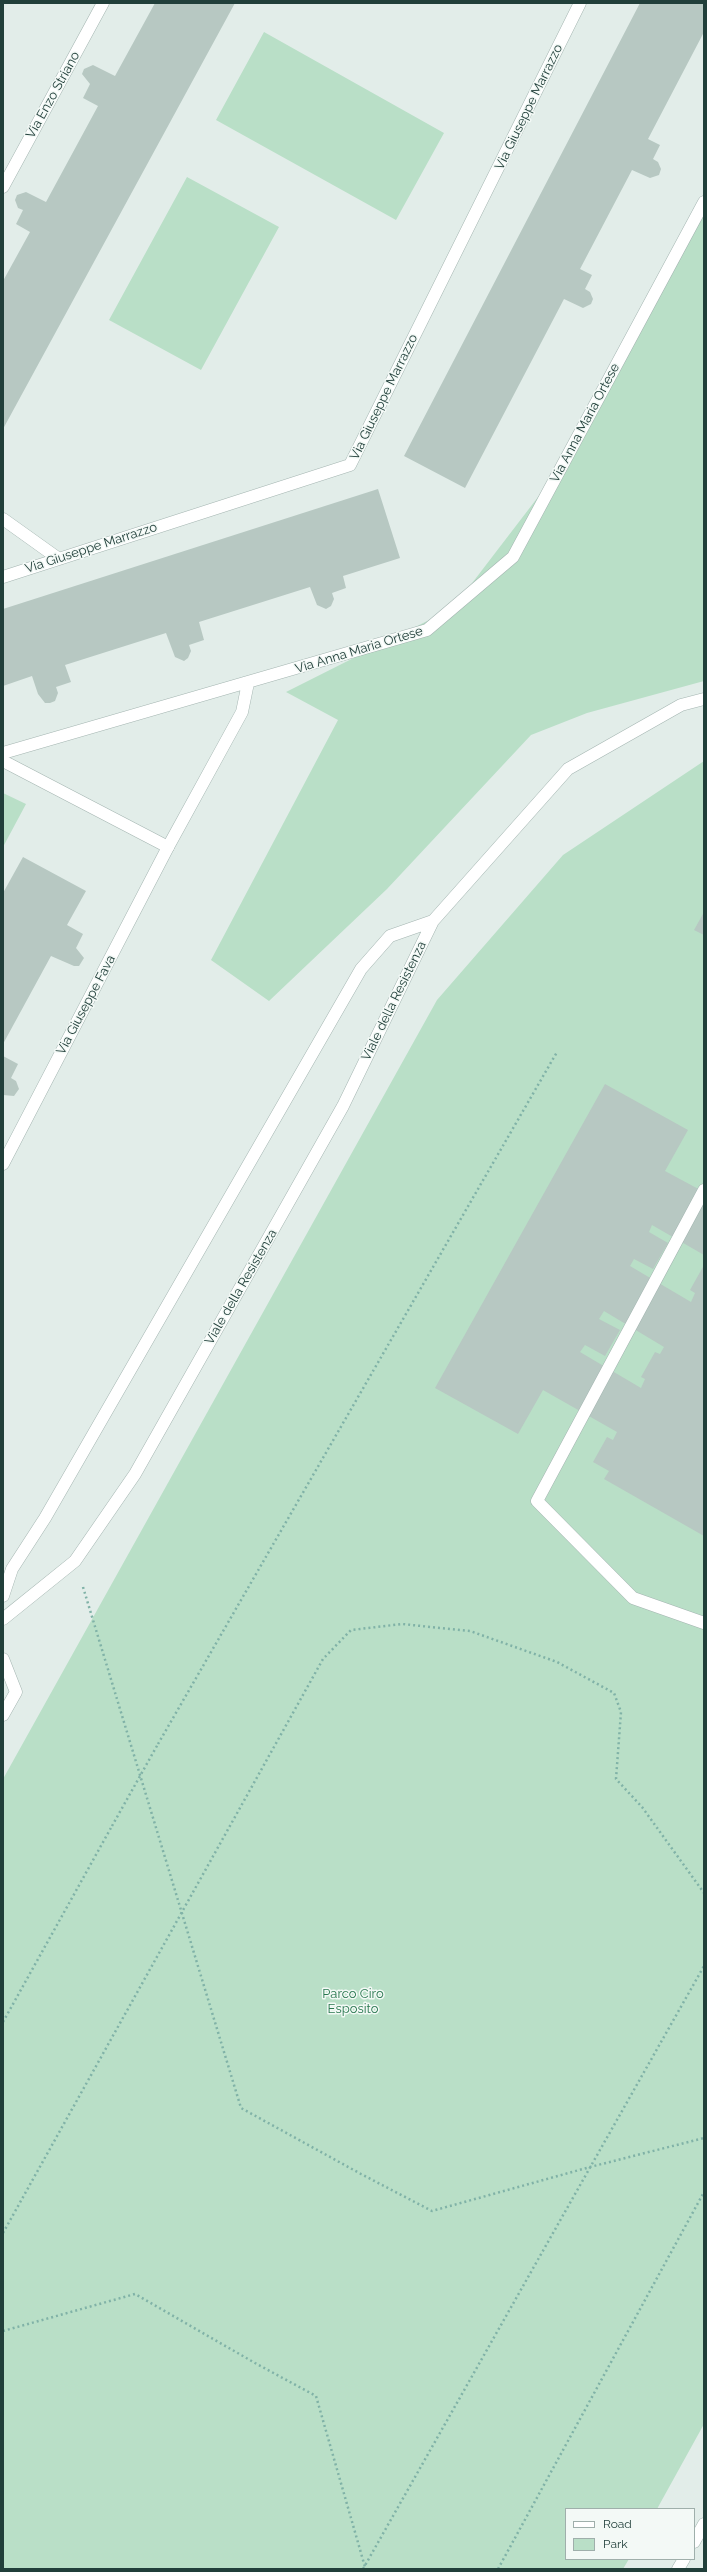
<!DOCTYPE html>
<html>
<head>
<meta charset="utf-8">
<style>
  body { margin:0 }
  #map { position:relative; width:707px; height:2572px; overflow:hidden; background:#e2ede9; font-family:Raleway,sans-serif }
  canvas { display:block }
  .frame { position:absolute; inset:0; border:4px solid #213f3a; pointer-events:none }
  .legend { position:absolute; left:565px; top:2508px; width:130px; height:52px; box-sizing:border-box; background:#f3f9f6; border:1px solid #9fafab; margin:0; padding:5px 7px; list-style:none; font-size:12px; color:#213f3a }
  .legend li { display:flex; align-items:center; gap:8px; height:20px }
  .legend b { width:20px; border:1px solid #9fafab }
</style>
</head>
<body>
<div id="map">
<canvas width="707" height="2572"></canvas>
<div class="frame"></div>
<ul class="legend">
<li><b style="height:5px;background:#fff"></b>Road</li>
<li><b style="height:11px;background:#b9dfc7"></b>Park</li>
</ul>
</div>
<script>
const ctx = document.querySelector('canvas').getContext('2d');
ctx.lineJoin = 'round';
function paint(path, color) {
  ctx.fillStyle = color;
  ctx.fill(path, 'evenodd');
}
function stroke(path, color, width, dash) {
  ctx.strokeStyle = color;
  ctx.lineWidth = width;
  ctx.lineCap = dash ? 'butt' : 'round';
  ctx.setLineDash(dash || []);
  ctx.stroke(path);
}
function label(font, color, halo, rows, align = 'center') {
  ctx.font = font + ' Raleway,sans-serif';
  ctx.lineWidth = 3;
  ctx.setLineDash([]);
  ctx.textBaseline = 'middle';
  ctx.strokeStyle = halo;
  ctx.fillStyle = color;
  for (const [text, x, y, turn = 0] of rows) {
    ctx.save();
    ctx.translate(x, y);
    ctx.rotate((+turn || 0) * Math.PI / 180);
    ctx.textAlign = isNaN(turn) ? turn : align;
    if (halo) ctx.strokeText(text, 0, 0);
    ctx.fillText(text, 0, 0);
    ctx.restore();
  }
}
const green = new Path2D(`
  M264,32l180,101 -48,87 -180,-100z
  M187,177l92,50 -78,143 -92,-50z
  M704,202v479l-117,32 -56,22 -144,154 -118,112 -58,-41 127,-240 -52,-28 167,-84 108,-141z
  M704,761v1663l-47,85h-91v50h63l-6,10h-620v-790l434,-779 126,-145z
  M3,793l23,11 -23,43z`);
const building = new Path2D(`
  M155,3h80l-232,426v-148l27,-49 -14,-8 7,-14 -5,-2 -3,-8 2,-5 9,-3 20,10 52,-96 -15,-8 7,-14 -8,-10 2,-5 9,-4 22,11z
  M640,3h64v29l-56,107 12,6 -7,14 5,3 3,7 -2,6 -9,3 -18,-8 -52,99 12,6 -7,14 5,3 3,7 -2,5 -8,4 -19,-9 -99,189 -61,-32z
  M378,489l22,69 -57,18 3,12 -14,5 2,6 -3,7 -5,3 -9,-4 -7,-18 -111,35 5,18 -15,5 2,6 -3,7 -4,3 -9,-4 -9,-24 -101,32 6,17 -15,5 2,6 -3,8 -5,2h-5l-7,-9 -6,-18 -29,10v-77z
  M23,857l63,34 -19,34 16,9 -7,14 8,10 -5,8h-5l-23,-10 -48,88v-151z
  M704,912v23l-10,-5z
  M3,1056l15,8 -7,14 5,3 3,8 -5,7 -11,-1z
  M605,1084l83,46 -23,41 39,21v63l-52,-30 -3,7 19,11 -15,26 -19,-10 -4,7 61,36 4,-9 -5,-3 14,-25v271l-100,-57 5,-8 -16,-9 14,-25 6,3 4,-8 -74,-42 -25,44 -83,-46zM604,1311l60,36 -4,7 -5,-2 -14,25 4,2 -4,9 -61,-36 5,-7 20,11 15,-26 -21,-11z`);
const path = new Path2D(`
  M83,1587l158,521 120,66 71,37 158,-44 114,-29
  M158,1744l399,-692
  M3,2022l109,-196
  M3,2233l320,-574 28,-29 51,-6 68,7 87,31 57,31 7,19 -5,67 26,28 62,86
  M3,2331l132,-37 120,69 61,33 49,171
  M363,2569l341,-603
  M498,2569l206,-377`);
const service = new Path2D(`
  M3,761l165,86
  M704,1190l-167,311 96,97 71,25
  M3,1659l13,33 -13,23`);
const minor = new Path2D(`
  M3,187l100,-184
  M3,519l56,40
  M3,577l347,-112 230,-462
  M3,753l424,-123 86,-73 191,-355
  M3,1164l165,-317 74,-135 6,-29
  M3,1596l9,-27 33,-51 316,-549 29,-33 43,-15
  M3,1619l72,-58 60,-87 208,-368 90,-185 135,-152 113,-64 23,-6
  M694,2542l10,-18
  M678,2569l6,-10`);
const pathBridge = new Path2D(`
  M112,1826l46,-82`);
const streetNames = [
  ["Via Enzo Striano",53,95,-61],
  ["Via Giuseppe Marrazzo",529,107,-64],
  ["Via Giuseppe Marrazzo",384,397,-64],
  ["Via Anna Maria Ortese",585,423,-62],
  ["Via Giuseppe Marrazzo",91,548,-18],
  ["Via Anna Maria Ortese",359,650,-17],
  ["Viale della Resistenza",394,1001,-64],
  ["Via Giuseppe Fava",86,1005,-62],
  ["Viale della Resistenza",241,1287,-60]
];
const parkNames = [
  ["Parco Ciro",353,1994],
  ["Esposito",353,2009]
];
paint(green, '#b9dfc7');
paint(building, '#b7c8c2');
stroke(service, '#a4b5b1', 13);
stroke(minor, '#a4b5b1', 13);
stroke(path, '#80b2a7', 2.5, [2, 3]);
stroke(service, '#fff', 12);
stroke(minor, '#fff', 12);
stroke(pathBridge, '#80b2a7', 2.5, [2, 3]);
label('13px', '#213f3a', '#f3f9f6', streetNames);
label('13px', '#29784f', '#f3f9f6', parkNames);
</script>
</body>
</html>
